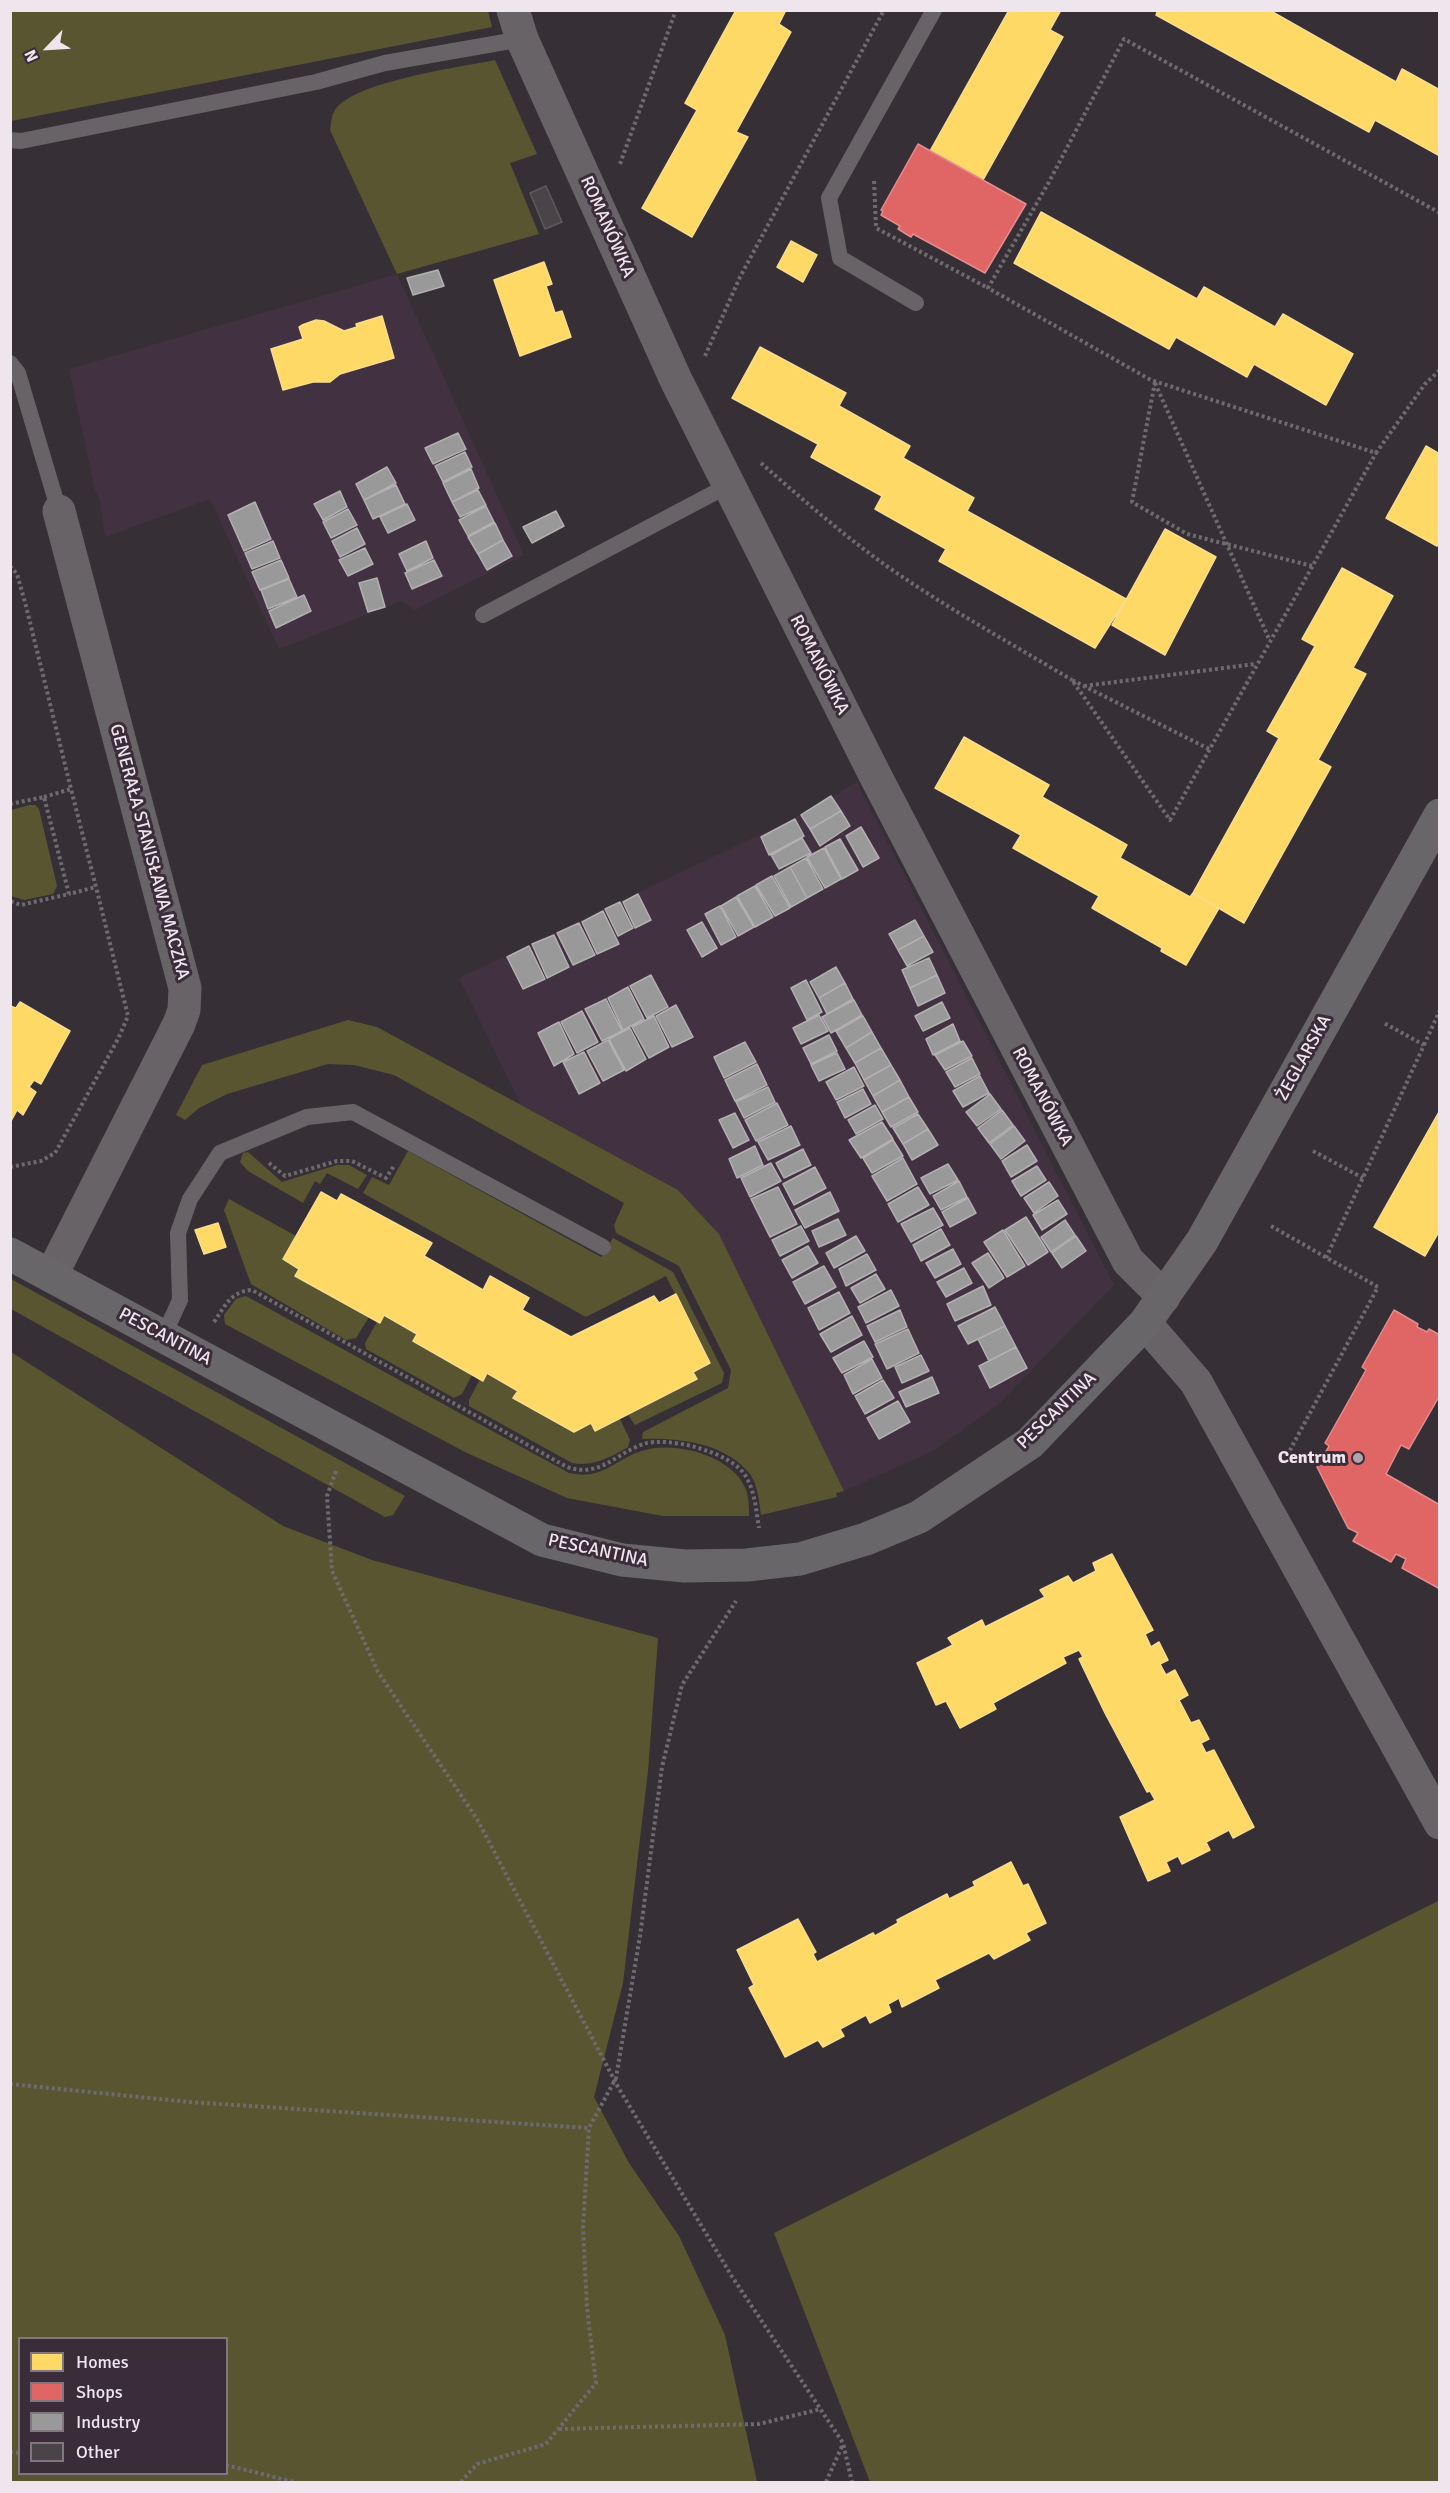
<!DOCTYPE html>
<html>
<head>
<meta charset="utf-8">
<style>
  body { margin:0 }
  #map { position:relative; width:1450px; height:2493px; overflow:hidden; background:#363036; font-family:Signika,sans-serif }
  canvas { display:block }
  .frame { position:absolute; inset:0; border:12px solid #efe5ed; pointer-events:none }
  .legend { position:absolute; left:18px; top:2337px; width:210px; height:138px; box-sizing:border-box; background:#3a2c38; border:2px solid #827680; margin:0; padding:8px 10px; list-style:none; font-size:18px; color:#efe5ed }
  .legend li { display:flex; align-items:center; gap:12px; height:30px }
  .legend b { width:30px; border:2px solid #827680 }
  .north { position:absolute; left:18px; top:18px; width:60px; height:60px; -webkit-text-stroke:4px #3a2c38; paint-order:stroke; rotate:245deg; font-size:16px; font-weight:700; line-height:24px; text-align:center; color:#efe5ed }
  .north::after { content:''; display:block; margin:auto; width:21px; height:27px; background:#efe5ed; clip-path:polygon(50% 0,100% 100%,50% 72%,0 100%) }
</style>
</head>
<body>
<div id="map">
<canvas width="1450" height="2493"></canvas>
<div class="frame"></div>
<ul class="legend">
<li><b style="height:16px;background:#ffd966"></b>Homes</li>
<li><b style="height:16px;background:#e06666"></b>Shops</li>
<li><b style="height:16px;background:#999"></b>Industry</li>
<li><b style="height:16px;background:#4a4449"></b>Other</li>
</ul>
<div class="north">N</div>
</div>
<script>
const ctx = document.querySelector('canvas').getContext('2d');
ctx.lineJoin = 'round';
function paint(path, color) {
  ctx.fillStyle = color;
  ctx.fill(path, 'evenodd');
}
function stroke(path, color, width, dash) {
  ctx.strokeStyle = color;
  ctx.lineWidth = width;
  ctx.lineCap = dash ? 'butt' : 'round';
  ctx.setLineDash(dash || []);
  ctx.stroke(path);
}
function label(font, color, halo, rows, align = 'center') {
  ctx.font = font + ' Signika,sans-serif';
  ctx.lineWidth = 6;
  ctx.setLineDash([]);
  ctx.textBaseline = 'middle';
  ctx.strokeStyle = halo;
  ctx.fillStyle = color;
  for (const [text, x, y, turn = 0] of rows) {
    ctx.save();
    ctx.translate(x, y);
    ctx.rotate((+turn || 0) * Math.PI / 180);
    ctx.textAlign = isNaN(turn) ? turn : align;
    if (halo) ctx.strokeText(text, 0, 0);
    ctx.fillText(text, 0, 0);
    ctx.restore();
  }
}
const built = new Path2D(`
  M397,274l127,281 -109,55 -14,-9 -122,48 -69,-150 -105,38 -6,-40 -4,-7 -26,-121z
  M857,782l257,503 -114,118 -67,48 -89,40 -125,-257 -41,-44 -157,-85 -62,-127 342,-163z`);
const green = new Path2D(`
  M488,11l4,16 -481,94v-110z
  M495,60l42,94 -27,9 29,71 -142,40 -67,-144c1,-5 1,-13 4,-18 14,-30 128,-45 161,-52z
  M30,805h5l4,4 18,77 -4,8 -29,6 -13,-4v-86z
  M348,1020l29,7 301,163 41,44 125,257 -8,2 1,4 -76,18c-2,-13 -3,-30 -11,-41 -24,-31 -72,-37 -108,-35l1,-7 85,-44 3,-18 -52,-104 -63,-33 -2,-8 10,-22 -230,-128 -40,-10 -26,-1 -101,30 -28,14 -14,12 -9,-5 26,-50z
  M408,1151l193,106 12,-19 60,34 51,101 -2,10 -87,42 -7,-10 69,-35 -4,-8 17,-9 -44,-87 -80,41 -223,-124 9,-16 17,8z
  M248,1152l34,30 55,-17h12l18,10 -9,14 -31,-16 -7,11 -5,-3 -12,22 -55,-32 -8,-9 3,-9z
  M229,1199l67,37 -13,24 16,9 -4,7 74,41 -13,21 -10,2 -95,-56 -27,-74z
  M11,1279l51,28 343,189 -12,19 -8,2 -374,-208z
  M246,1296l323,177c35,8 46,-15 76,-23 33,-9 92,7 102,43 2,7 2,16 2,23h-86l-96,-18 -102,-46 -240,-128 -1,-9 12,-16z
  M384,1315l33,19 -4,7 59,34 -10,19 -8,4 -88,-49 -1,-6 12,-21 3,1z
  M11,1352l272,174 89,34 286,78 -10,133 -25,212 -29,114 35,66 50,73 46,99 32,147h-746zM20,2338h206v136h-206z
  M487,1373l31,18 -5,7 61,34 17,-9 5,8 24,-12 10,21 -2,7c-17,10 -35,20 -56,16l-103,-57v-6l11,-21 3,2z
  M1438,1901l1,581h-569l-96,-249z`);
const homes = new Path2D(`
  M736,10h50l-7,14 12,8 -55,100 12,5 -56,100 -50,-29 55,-98 -12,-7z
  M1009,10h52l-11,20 13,7 -80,143 -53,-29z
  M1158,10h111l127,72 6,-13 38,21v66l-65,-36 -6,12 -213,-117z
  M1041,212l156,87 7,-12 71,40 8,-13 70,40 -27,51 -72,-41 -7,13 -71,-40 -7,12 -155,-86z
  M791,241l26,14 -14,27 -26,-15z
  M544,262l8,22 -6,2 9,27 7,-2 9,26 -51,19 -26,-76z
  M382,316l12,42 -54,16 -10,8h-17l-30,8 -12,-41 32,-10 -4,-12 3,-2 14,-5 8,1 20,10 13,-4 -1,-3z
  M760,347l86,46 -7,13 71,40 -7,12 71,40 -7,13 159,88 -31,49 -156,-87 7,-12 -71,-40 7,-13 -71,-39 7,-13 -86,-46z
  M1426,446l12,7 2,-2v90l-3,5 -51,-28z
  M1165,529l51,28 -51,98 -53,-30z
  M1342,568l51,28 -40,72 13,6 -48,86 13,7 -87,156 -51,-30 86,-155 -12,-7 48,-85 -13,-7z
  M964,737l85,48 -7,12 85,48 -7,13 70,39 3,-4 26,15 -33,57 -25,-14 1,-3 -70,-40 7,-12 -86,-48 8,-13 -86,-47z
  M20,1002l50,29 -29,53 -7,-4 -5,7 7,5 -13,23 -6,-5 -7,13v-117l6,2z
  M1440,1110v120l-15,26 -51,-29z
  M321,1192l16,9 4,-7 91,49 -8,13 59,34 7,-14 39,22 -7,12 49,27 83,-41 5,7 17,-9 34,69 -17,9 4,7 -102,52 -4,-8 -17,9 -61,-34 5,-7 -31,-18 -4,8 -70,-40 4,-7 -33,-19 -4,8 -85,-47 4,-7 -16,-10z
  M218,1223l8,24 -22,7 -9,-24z
  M1112,1554l41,76 -8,4 6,13 8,-5 9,18 -8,4 6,11 9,-5 13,25 -9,5 12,23 8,-3 10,19 -8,4 5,10 8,-3 40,77 -21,11 -4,-8 -23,12 4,8 -28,14 -4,-8 -12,6 4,9 -22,10 -28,-64 35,-17 -5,-9 -3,1 -42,-79 -26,-54 4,-2 -4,-7 -16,7 3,6 -73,40 3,6 -36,19 -14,-27 -10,4 -19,-42 36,-18 -5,-7 34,-18 3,7 60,-30 -5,-7 28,-14 5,7 23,-12 -3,-8z
  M1011,1862l12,24 5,-2 18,39 -20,10 4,7 -36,19 -5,-6 -54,27 4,8 -37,19 -3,-9 -11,6 3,8 -21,11 -4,-8 -26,14 4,7 -21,11 -5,-7 -33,17 -36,-69 5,-3 -17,-35 61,-31 18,33 -3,2 4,8 56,-29 2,3 23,-13 -1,-3 50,-26 2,5 26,-13 -2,-4z`);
const shops = new Path2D(`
  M918,144l108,60 -41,69 -72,-39 -2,3 -13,-8 2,-3 -19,-11 2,-4 -2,-1z
  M1394,1310l24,14 -1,3 10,5 2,-3 11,6v60l-31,54 -8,-4 -15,29 54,31v84l-38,-21 4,-9 -10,-5 -5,8 -38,-21 5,-8 -10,-5 -31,-61 12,-21 -4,-3 41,-73 -4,-3z`);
const industry = new Path2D(`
  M438,270l6,16 -31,9 -6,-17z
  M458,433l8,16 -33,15 -8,-16z
  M465,452l7,15 -29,15 -8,-16z
  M387,467l9,16 -32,17 -8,-16z
  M471,469l8,19 -27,14 -9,-19z
  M396,485l9,19 -32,15 -9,-19z
  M478,490l8,15 -26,12 -8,-15z
  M340,491l7,16 -24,13 -9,-16z
  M255,502l16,37 -27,12 -16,-36z
  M407,504l8,16 -27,13 -8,-16z
  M486,506l8,16 -26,14 -9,-16z
  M348,509l9,16 -26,13 -8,-16z
  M556,511l8,15 -32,17 -9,-16z
  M495,523l8,17 -25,14 -10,-17z
  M357,528l8,16 -25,13 -8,-16z
  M503,540l9,16 -25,14 -9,-16z
  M273,541l7,17 -28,11 -7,-16z
  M426,541l7,17 -26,13 -8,-17z
  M365,548l8,16 -25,12 -9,-16z
  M281,560l8,18 -29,12 -8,-18z
  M434,560l8,16 -30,13 -7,-16z
  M377,578l8,29 -17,5 -9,-29z
  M289,579l8,18 -29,12 -7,-19z
  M304,595l7,16 -35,17 -7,-17z
  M831,796l10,15 -31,18 -9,-14z
  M841,811l9,15 -30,20 -10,-17z
  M795,819l9,17 -35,19 -8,-18z
  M861,827l18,31 -16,9 -17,-31z
  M802,838l9,15 -32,16 -8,-14z
  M840,839l18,31 -16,9 -17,-32z
  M824,848l17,31 -16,9 -18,-31z
  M806,858l17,31 -16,9 -17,-31z
  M790,867l17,31 -16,9 -17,-31z
  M772,876l18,32 -15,8 -19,-31z
  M755,886l18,31 -18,10 -18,-31z
  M638,894l13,26 -16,8 -12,-26z
  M736,897l18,30 -16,9 -17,-30z
  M620,902l13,26 -15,8 -13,-27z
  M720,906l16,31 -15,8 -16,-31z
  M603,911l16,33 -22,10 -15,-32z
  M915,920l9,16 -26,14 -9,-16z
  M702,922l15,26 -15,9 -15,-27z
  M579,923l16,32 -22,10 -16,-32z
  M554,935l15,32 -22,11 -15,-34z
  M924,936l9,16 -26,14 -9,-16z
  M529,946l16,33 -22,10 -16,-32z
  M929,958l8,17 -27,13 -8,-18z
  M836,967l9,16 -26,15 -9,-16z
  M651,975l17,32 -21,11 -17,-32z
  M937,975l8,18 -27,13 -8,-18z
  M806,980l16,32 -15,8 -16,-32z
  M845,983l8,16 -26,15 -8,-16z
  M628,987l16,32 -21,11 -15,-32z
  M606,999l16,32 -20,10 -17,-32z
  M854,1000l8,15 -31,18 -9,-16z
  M942,1002l8,16 -27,13 -8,-15z
  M676,1005l17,32 -21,10 -16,-31z
  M582,1011l16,31 -21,11 -16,-31z
  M819,1015l9,16 -27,13 -8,-16z
  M654,1016l15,31 -20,11 -17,-31z
  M863,1016l9,16 -26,16 -10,-17z
  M559,1022l15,32 -20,12 -16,-33z
  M953,1024l7,17 -27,14 -7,-16z
  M630,1028l16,31 -20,12 -17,-32z
  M872,1032l9,16 -26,15 -9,-15z
  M829,1035l8,16 -26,13 -8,-16z
  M608,1040l16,30 -21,11 -16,-30z
  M963,1041l9,15 -27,14 -10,-15z
  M745,1042l11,20 -32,16 -10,-21z
  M881,1048l10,17 -27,15 -9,-17z
  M584,1052l16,31 -21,11 -16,-32z
  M837,1053l8,16 -26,12 -8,-16z
  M972,1058l8,16 -25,13 -9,-15z
  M757,1064l10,21 -32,16 -10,-21z
  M891,1065l9,15 -27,16 -9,-16z
  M854,1067l10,19 -28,14 -10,-18z
  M980,1076l9,17 -26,14 -10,-16z
  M900,1080l9,17 -27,15 -9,-16z
  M768,1087l7,15 -31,16 -8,-16z
  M863,1089l8,15 -26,14 -8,-16z
  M990,1094l11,15 -24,17 -11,-14z
  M909,1097l9,15 -27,15 -9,-15z
  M777,1103l11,22 -32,16 -11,-21z
  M875,1105l8,14 -27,15 -8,-14z
  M1002,1110l11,15 -24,18 -11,-15z
  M735,1113l14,27 -16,8 -14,-28z
  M918,1114l10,15 -25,15 -10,-16z
  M882,1122l11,17 -32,19 -12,-18z
  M791,1126l9,19 -32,15 -10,-18z
  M1014,1126l11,15 -24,18 -11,-15z
  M928,1129l10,16 -26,15 -9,-16z
  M893,1140l10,16 -31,17 -9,-15z
  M1027,1145l10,16 -26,16 -9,-16z
  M755,1146l8,19 -26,13 -8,-19z
  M803,1149l8,16 -27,13 -8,-15z
  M903,1158l14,26 -30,17 -15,-25z
  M771,1163l10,18 -31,16 -9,-19z
  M948,1164l10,16 -28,14 -9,-16z
  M1037,1166l9,14 -25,16 -9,-15z
  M815,1167l11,21 -32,17 -11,-21z
  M959,1181l8,16 -26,13 -8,-14z
  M1049,1182l9,14 -24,17 -10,-15z
  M778,1187l19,37 -27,13 -19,-38z
  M918,1187l11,18 -31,17 -10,-18z
  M830,1192l9,19 -34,17 -10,-18z
  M968,1198l8,15 -26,14 -8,-15z
  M1058,1200l9,14 -25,16 -9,-15z
  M933,1208l10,17 -32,17 -10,-18z
  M1026,1217l22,35 -20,13 -23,-35z
  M838,1219l8,16 -27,12 -7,-16z
  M1065,1220l10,15 -24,17 -10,-15z
  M801,1226l8,15 -29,15 -8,-16z
  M941,1229l9,16 -29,16 -8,-16z
  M1003,1230l22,36 -18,11 -23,-35z
  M856,1236l9,15 -31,17 -8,-15z
  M1076,1236l10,15 -24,17 -10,-15z
  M808,1246l10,17 -26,15 -10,-18z
  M953,1249l8,15 -26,14 -9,-15z
  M988,1253l16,25 -15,10 -17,-25z
  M867,1254l9,16 -30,16 -7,-17z
  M824,1266l12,21 -31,17 -12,-22z
  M964,1268l8,15 -26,14 -9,-15z
  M876,1274l9,15 -25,14 -9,-15z
  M983,1286l8,19 -36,16 -8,-17z
  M891,1290l8,16 -33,17 -8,-16z
  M839,1292l11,21 -31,17 -11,-22z
  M995,1307l10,19 -37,18 -10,-18z
  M900,1310l7,17 -32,15 -8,-16z
  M852,1316l10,19 -31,17 -11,-18z
  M1005,1326l11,21 -27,14 -11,-22z
  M908,1329l11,24 -32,16 -12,-25z
  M864,1341l9,16 -31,16 -9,-15z
  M1016,1347l11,21 -37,20 -11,-22z
  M921,1355l8,16 -27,12 -7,-16z
  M872,1359l10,19 -29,16 -9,-19z
  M932,1377l7,16 -33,14 -7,-15z
  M883,1380l11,18 -29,16 -10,-18z
  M898,1401l12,21 -31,17 -12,-21z`);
const building = new Path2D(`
  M546,186l16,36 -17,7 -15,-36z`);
const path = new Path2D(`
  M620,164l56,-154
  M874,181l2,47 112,60
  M1440,213l-316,-174 -75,143 -61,106 163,92 225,73 49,-69 15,-14
  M705,356l35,-79 144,-267
  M1155,382l-23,120 55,32 125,32
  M1155,383l114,256
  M761,463c41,36 82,72 127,104 59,41 122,76 184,113
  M10,566l7,8 9,32 45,183
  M1084,686l171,-22
  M1209,749l-137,-69 98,140 206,-367
  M44,797l27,-8 25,98 -27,7
  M10,804l34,-7 25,97 -48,11 -11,-4
  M1424,1045l16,-35
  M1313,1151l50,27
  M269,1163l16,13 52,-15h15l34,17 8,-12
  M10,1167l31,-6 14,-8 63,-114 10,-23 -32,-129
  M1271,1226l107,61 -95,176
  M1326,1258l98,-213 -40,-22
  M214,1322c11,-16 17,-31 38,-32l315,177c33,11 48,-13 76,-23 26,-8 87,8 102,31 10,16 11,35 14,53
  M336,1471l-9,25 5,75 46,101 99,147 141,268 113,188 112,168 9,39
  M10,2084l179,18 400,26
  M559,2429l200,-5 62,-15
  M10,2452l10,1
  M226,2465l68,17
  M461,2482l16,-18 69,-20 50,-61 -9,-75 -4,-80 6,-100 27,-50 24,-142 22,-169 20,-82 54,-84
  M826,2482l17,-38`);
const lane = new Path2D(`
  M10,140l11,1 295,-59 69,-19 137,-24
  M916,303l-76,-45 -11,-60 105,-188
  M10,363l8,10 41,138
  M483,615l246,-130
  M163,1337l17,-37 -2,-67 12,-34 30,-46 87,-36 46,-5 250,135`);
const street = new Path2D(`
  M513,10l9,29 154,341 200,397 252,484 36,36
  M51,1276l128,-252 5,-14 1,-22 -126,-477
  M1145,1323l51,59 244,441`);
const secondary = new Path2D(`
  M10,1254l532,286 80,20 63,6 62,-1 53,-6 66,-20 53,-22 111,-74 115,-120 57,-82 238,-426`);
const markers = [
  [1358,1458,6,"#aea6ad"]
];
const streetNames = [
  ["ROMANÓWKA",607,227,66],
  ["ROMANÓWKA",819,665,63],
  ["GENERAŁA STANISŁAWA MACZKA",149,852,75],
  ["ŻEGLARSKA",1304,1058,-61],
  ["ROMANÓWKA",1042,1097,62],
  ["PESCANTINA",165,1337,28],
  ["PESCANTINA",1057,1411,-44],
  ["PESCANTINA",598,1551,12]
];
const poiNames = [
  ["Centrum",1346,1458]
];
paint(built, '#423140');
paint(green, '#595530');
paint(homes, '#ffd966');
stroke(homes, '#fadd8e', 1.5);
paint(shops, '#e06666');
stroke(shops, '#e48c8e', 1.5);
paint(industry, '#999');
stroke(industry, '#b3b0b2', 1.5);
paint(building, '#4a4449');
stroke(building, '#5f595e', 1.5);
stroke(path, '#6e6b6e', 4, [3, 3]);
stroke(lane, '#676366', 16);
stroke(street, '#676366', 33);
stroke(secondary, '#696669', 33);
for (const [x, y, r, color] of markers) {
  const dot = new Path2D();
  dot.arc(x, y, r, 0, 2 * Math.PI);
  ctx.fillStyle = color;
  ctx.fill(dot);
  stroke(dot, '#3a2c38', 2);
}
label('18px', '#efe5ed', '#3a2c38', streetNames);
label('bold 18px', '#efe5ed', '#3a2c38', poiNames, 'right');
</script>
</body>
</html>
